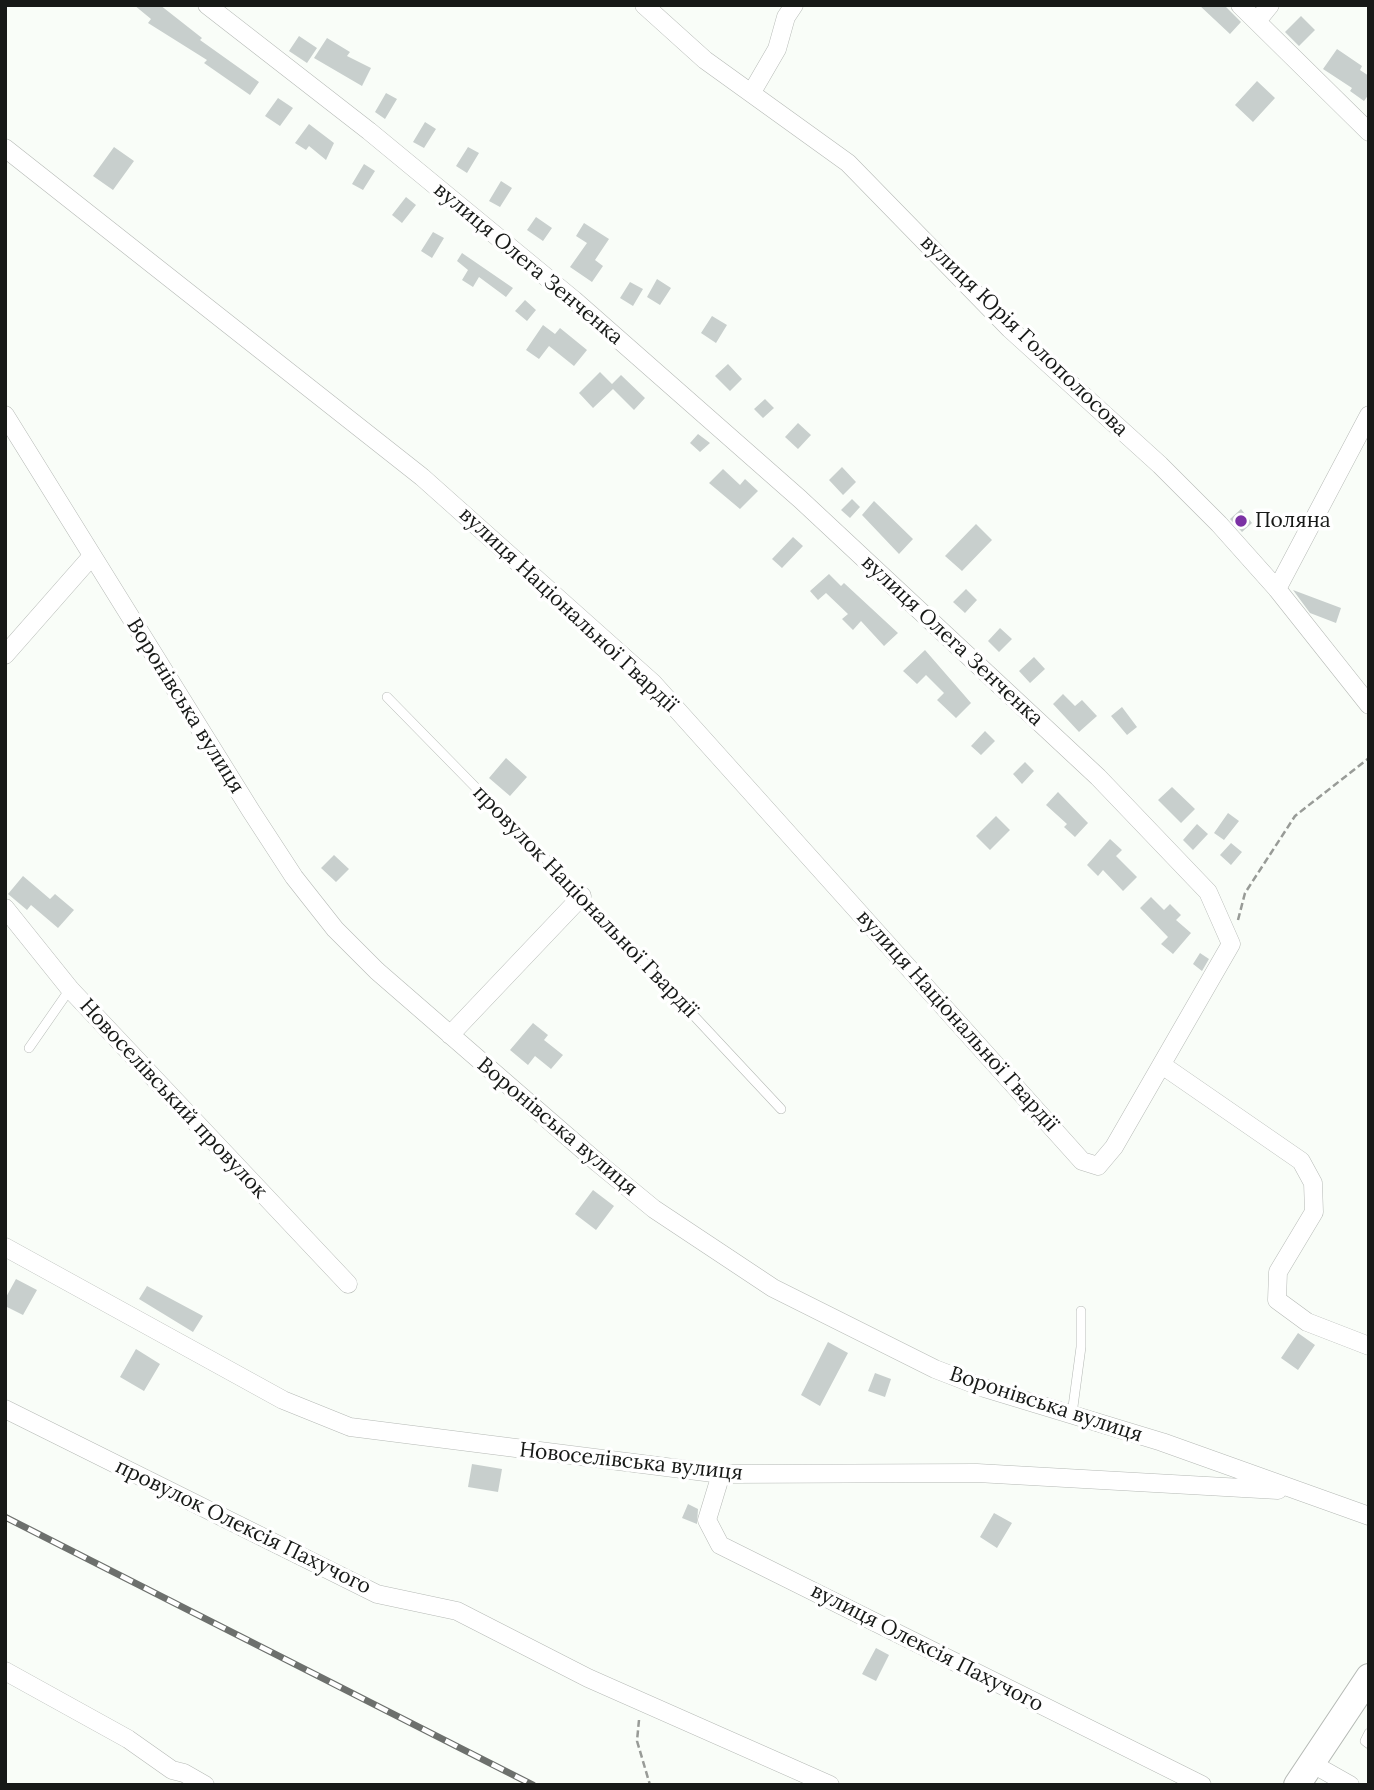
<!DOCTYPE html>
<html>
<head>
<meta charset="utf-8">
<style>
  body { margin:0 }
  #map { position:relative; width:1374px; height:1790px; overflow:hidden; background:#f9fdf8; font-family:Lora,serif }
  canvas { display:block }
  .frame { position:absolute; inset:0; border:7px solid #171917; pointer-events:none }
</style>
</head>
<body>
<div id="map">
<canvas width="1374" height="1790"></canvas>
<div class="frame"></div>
</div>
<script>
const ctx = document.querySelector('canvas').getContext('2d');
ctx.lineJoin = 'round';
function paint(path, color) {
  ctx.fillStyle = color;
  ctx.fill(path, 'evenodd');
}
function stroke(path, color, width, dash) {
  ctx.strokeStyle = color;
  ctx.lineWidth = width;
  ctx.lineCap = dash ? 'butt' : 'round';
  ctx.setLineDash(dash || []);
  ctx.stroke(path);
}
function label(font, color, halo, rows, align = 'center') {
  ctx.font = font + ' Lora,serif';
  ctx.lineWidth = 7;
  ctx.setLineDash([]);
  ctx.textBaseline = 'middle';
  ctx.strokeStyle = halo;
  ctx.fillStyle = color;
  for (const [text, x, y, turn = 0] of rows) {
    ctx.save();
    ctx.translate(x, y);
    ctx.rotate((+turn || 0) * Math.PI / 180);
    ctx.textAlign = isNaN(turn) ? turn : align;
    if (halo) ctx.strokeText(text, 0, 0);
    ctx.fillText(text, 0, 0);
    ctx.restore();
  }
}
const building = new Path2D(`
  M134,5h26l42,33 -2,2 59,42 -9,13 -46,-32 3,-3 -59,-37 3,-4z
  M1199,5h25l17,17 -11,12z
  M1301,16l14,14 -16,16 -14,-14z
  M299,36l18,12 -10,15 -18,-12z
  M327,38l23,14 -3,4 24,12 -9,18 -48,-28z
  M1337,49l25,17 -2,4 9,6v18l-5,7 -14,-10 2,-3 -29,-19z
  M1257,81l18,17 -22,24 -18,-17z
  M386,93l11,6 -12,20 -10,-7z
  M278,98l15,10 -13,18 -15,-10z
  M425,122l11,7 -12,19 -11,-6z
  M309,124l25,19 -8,17 -17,-14 -3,4 -11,-7z
  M114,147l20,14 -21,29 -20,-14z
  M468,147l11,6 -12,20 -11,-7z
  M364,164l11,7 -12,19 -11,-6z
  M501,181l11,7 -12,19 -11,-6z
  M406,197l10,8 -14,18 -10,-8z
  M536,217l16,11 -9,13 -16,-11z
  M584,223l25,16 -14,21 8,6 -11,16 -22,-15 17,-24 -11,-7z
  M433,232l11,6 -12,20 -11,-7z
  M462,253l51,35 -7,9 -27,-20 -6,10 -11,-7 6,-10 -11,-9z
  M657,279l14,9 -11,17 -13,-8z
  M630,282l13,7 -10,17 -13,-8z
  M525,300l11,10 -9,11 -12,-10z
  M712,316l15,9 -11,18 -15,-10z
  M543,325l12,9 5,-6 27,22 -13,16 -25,-20 -10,13 -13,-9z
  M728,364l14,15 -12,12 -15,-15z
  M600,372l12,12 9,-9 24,23 -11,12 -21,-21 -20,19 -14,-15z
  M765,399l9,9 -11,10 -9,-9z
  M798,423l13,12 -13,14 -13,-12z
  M698,434l12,9 -10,9 -10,-9z
  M842,467l14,15 -13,13 -14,-15z
  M723,469l17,16 5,-6 13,12 -18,18 -31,-26z
  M852,499l8,8 -10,11 -9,-8z
  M874,501l39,38 -14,15 -37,-39z
  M1241,509l11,14 -10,9 -12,-13z
  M976,524l16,16 -30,31 -17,-15z
  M793,537l10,9 -21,22 -10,-9z
  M829,574l12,12 3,-3 54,50 -14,13 -23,-25 -8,9 -11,-11 6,-5 -22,-21 -8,7 -8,-9z
  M966,589l11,11 -12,13 -12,-11z
  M1293,590l48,18 -5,15 -26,-10z
  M1000,628l12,11 -13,13 -11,-11z
  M925,650l46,53 -15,15 -19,-18 7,-7 -18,-18 -9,9 -14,-13z
  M1034,657l11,12 -15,14 -11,-12z
  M1063,694l12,12 7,-6 15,16 -18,16 -26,-28z
  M1122,707l15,20 -10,8 -16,-19z
  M985,731l10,10 -14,14 -10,-9z
  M506,758l21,19 -17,19 -21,-18z
  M1025,762l9,9 -12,13 -9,-10z
  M1172,787l23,22 -14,14 -23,-23z
  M1058,792l30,31 -13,14 -11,-10 3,-3 -21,-19z
  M1228,813l11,8 -15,19 -10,-7z
  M996,816l14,14 -20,20 -14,-14z
  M1197,824l11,10 -15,16 -10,-10z
  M1110,839l12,11 -6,6 21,21 -14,14 -20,-21 -5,6 -11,-11z
  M1231,843l11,9 -11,13 -11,-10z
  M334,855l15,14 -13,13 -15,-14z
  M23,876l27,23 5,-5 19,16 -16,18 -27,-23 -4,5 -19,-16z
  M1151,897l13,13 6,-6 11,11 -5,5 15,13 -18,21 -12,-10 7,-7 -28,-29z
  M1200,953l9,6 -7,12 -9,-7z
  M533,1023l15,12 -4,5 19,15 -12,14 -16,-13 -7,9 -18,-15z
  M593,1190l21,16 -18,24 -21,-16z
  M16,1279l21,11 -14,25 -18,-9v-7z
  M147,1286l56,30 -10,16 -54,-33z
  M1298,1333l17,12 -17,25 -17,-12z
  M828,1342l20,11 -28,53 -19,-11z
  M136,1349l24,15 -16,27 -24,-14z
  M875,1373l16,6 -6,18 -17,-6z
  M472,1464l30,5 -4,23 -30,-5z
  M688,1504l10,5 -1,15 -15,-6z
  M994,1513l18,10 -15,25 -17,-11z
  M876,1648l13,7 -13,26 -14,-7z`);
const path = new Path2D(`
  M1238,920l7,-27 50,-77 74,-58
  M639,1720l-2,21 13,44`);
const lane = new Path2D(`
  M387,697l195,199 199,213
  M29,1048l41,-59
  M1072,1414l9,-67v-36
  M1369,1733l-4,8 4,3`);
const street = new Path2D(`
  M644,5l61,55 143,103 162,166 150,136 59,59 58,65 92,116
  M1240,5l129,127
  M1257,21l13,-16
  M752,92l25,-43 9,-32 8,-12
  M5,148l417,329 231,206 429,478 16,5 16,-19 117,-203 -23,-52 -110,-115 -298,-278 -226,-199 -205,-169 -162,-126
  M5,415l246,396 43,66 41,52 42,42 221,192 56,46 119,79 162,81 49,19 178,54 207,74
  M1277,589l92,-174
  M5,655l87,-99
  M5,908l65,81 278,295
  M450,1035l132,-139
  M1162,1065l139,96 12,22 1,29 -36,60 -1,28 30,22 62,24
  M5,1247l278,153 67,27 371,47 256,-1 301,17
  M5,1409l372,185 80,17 131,67 242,107
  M721,1474l-14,46 13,25 482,240
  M5,1671l123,68 44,31 12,3 21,12
  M1311,1763l39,22`);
const secondary = new Path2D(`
  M1297,1785l72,-108`);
const rail = new Path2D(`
  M5,1517l528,268`);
const markers = [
  [1241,521,7,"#7b31a4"]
];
const streetNames = [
  ["вулиця Олега Зенченка",528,264,40],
  ["вулиця Юрія Голополосова",1024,336,44],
  ["вулиця Національної Гвардії",568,610,43],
  ["вулиця Олега Зенченка",952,641,43],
  ["Воронівська вулиця",185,706,58],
  ["провулок Національної Гвардії",585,902,46],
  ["вулиця Національної Гвардії",957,1021,48],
  ["Новоселівський провулок",173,1099,47],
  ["Воронівська вулиця",557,1127,40],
  ["Воронівська вулиця",1046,1405,18],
  ["Новоселівська вулиця",631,1462,6],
  ["провулок Олексія Пахучого",243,1527,26],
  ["вулиця Олексія Пахучого",927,1648,27]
];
const poiNames = [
  ["Поляна",1255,521]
];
paint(building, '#c8cfcd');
stroke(lane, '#b5b9b5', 10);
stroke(street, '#b5b9b5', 19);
stroke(secondary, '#b5b9b5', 28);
stroke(path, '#989b97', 2.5, [7, 3.5]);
stroke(lane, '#fff', 9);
stroke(street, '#fff', 18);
stroke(secondary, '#fff', 26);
stroke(rail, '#6d706d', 7);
stroke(rail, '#fff', 4.5, [13]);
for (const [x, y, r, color] of markers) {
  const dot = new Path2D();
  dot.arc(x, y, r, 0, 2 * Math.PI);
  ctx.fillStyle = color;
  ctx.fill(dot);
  stroke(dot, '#fff', 2.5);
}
label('21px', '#171917', '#fff', streetNames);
label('21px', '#171917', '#fff', poiNames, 'left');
</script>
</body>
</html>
